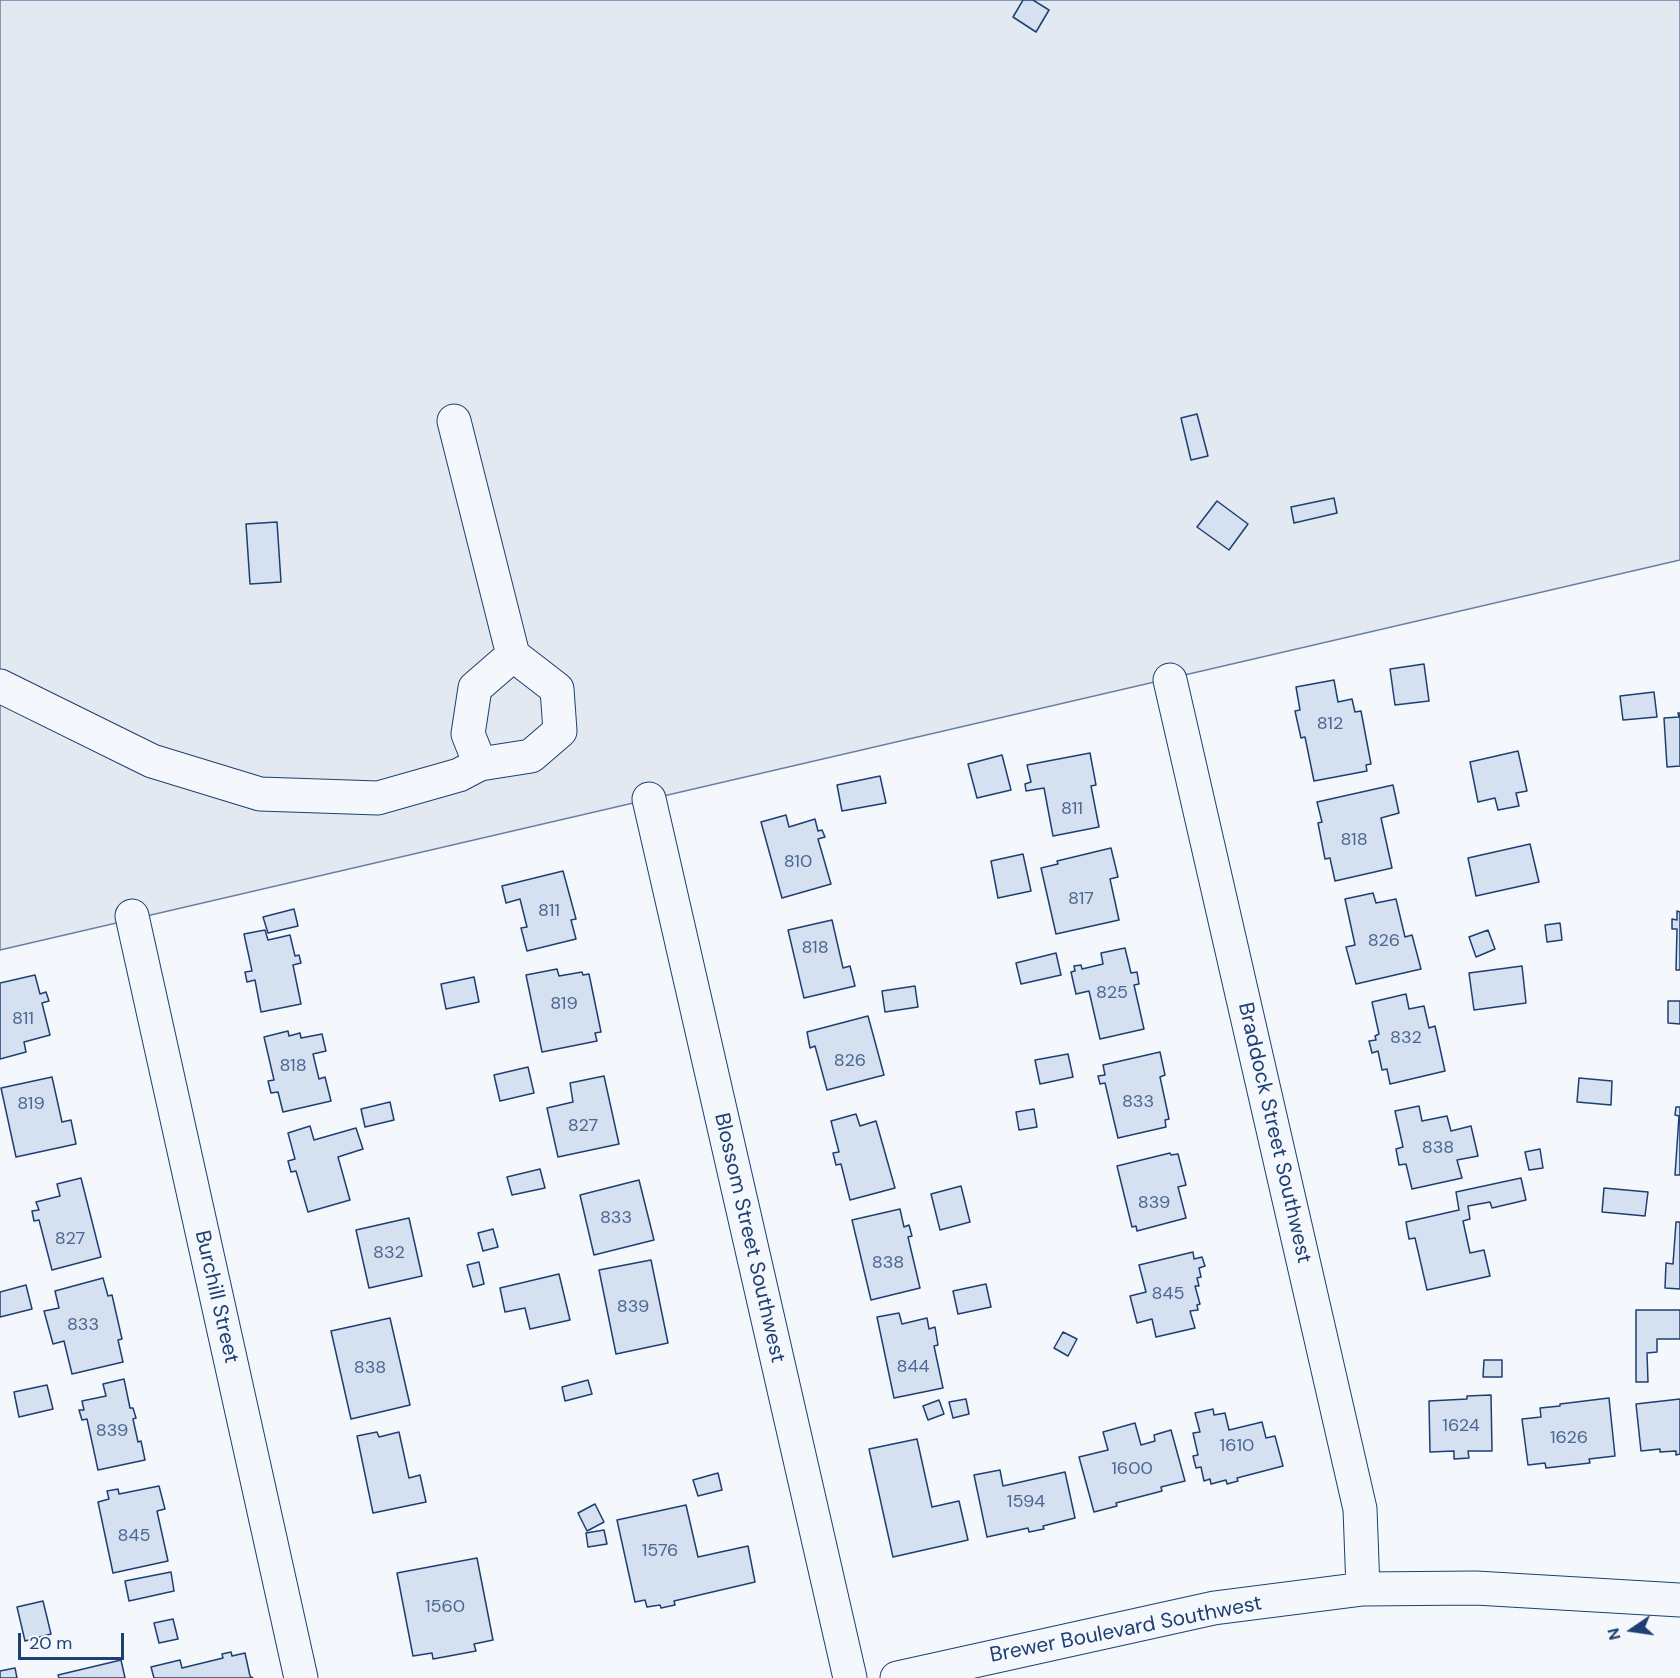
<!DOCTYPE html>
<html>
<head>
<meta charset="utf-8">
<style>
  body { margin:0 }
  #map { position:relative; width:1680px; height:1678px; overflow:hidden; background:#f4f7fb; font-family:"DM Sans",sans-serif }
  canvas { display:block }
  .north { position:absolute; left:1602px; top:1600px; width:60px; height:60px; -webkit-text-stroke:4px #f4f7fb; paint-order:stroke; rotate:257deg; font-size:16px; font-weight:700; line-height:24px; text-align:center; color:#1d3f73 }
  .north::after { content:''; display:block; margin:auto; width:21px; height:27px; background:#1d3f73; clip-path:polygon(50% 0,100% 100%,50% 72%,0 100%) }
  .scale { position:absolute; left:18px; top:1633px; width:106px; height:27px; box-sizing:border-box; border:3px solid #1d3f73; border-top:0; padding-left:8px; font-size:18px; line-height:21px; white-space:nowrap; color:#1d3f73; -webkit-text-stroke:4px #f4f7fb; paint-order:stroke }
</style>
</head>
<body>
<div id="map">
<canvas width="1680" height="1678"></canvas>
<div class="north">N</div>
<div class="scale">20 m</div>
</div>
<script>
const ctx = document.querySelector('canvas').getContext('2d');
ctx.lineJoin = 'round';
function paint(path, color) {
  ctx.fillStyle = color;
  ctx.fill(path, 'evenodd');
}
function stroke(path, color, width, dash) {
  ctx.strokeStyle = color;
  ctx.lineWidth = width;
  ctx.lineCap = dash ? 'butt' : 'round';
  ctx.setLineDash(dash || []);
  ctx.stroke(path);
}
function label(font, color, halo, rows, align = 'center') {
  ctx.font = font + ' "DM Sans",sans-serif';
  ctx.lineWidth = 4.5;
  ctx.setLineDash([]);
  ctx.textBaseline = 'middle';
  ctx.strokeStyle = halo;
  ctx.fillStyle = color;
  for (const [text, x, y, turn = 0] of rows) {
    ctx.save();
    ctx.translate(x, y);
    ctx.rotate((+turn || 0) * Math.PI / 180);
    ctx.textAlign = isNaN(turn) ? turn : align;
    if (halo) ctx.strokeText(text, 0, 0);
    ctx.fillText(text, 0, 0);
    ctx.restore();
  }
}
const green = new Path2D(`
  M0,0h1680v560l-1680,390z`);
const building = new Path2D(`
  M1023,0h10l16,10 -13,22 -23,-15z
  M1197,414l11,42 -17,4 -10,-42z
  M1334,498l3,15 -43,10 -3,-16z
  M1217,501l31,23 -19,26 -32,-23z
  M277,522l4,60 -31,2 -4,-60z
  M1424,664l5,37 -34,4 -5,-36z
  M1334,680l4,22 14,-3 3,13 6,-1 10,53 -5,1 1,6 -53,10 -9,-44 -4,1 -6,-27 5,-1 -4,-23z
  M1654,692l3,25 -34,3 -3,-24z
  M1678,713h2v53l-13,1 -3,-49 15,-1z
  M1518,751l9,40 -11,2 3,13 -21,4 -3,-12 -17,4 -8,-40z
  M1090,753l6,32 -5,1 8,41 -46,9 -9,-48 -18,3 -1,-7 6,-2 -4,-17z
  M1002,755l9,35 -34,8 -9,-34z
  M880,776l6,27 -44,8 -5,-26z
  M1393,785l6,28 -18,5 11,50 -57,13 -5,-23 -5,1 -7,-36 4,-1 -5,-20z
  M786,815l3,12 26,-8 3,12 4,-1 3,7 -7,2 13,45 -49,14 -21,-76z
  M1530,844l9,38 -63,14 -8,-38z
  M1111,848l7,29 -8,2 9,41 -63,14 -15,-66 17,-4 -1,-3z
  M1023,854l8,37 -33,7 -7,-37z
  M563,871l13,48 -5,1 5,19 -49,12 -6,-23 6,-1 -7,-28 -14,4 -4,-17z
  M1373,893l3,10 20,-4 9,38 7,-2 9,34 -65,15 -10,-37 9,-2 -10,-46z
  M294,909l4,17 -30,7 -5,-16z
  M1677,911l3,1v58h-4l1,-41h-5v-10l5,1z
  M832,920l11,48 7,-2 5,20 -51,12 -16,-68z
  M1560,923l2,17 -15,2 -2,-17z
  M265,930l3,10 22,-5 5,21 4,-1 2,8 -8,2 8,39 -40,8 -6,-32 -8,2 -2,-10 7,-1 -8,-37z
  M1488,930l7,19 -19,8 -7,-20z
  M1125,948l6,25 6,-1 2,12 -5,1 10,44 -44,10 -11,-48 -13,3 -5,-22 4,-1 -1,-5 7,-1 1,4 21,-5 -2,-11z
  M1056,953l5,22 -40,9 -5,-21z
  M1522,966l4,37 -52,7 -5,-37z
  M557,969l2,7 23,-4 1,3 6,-1 12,58 -6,1 2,8 -55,11 -16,-77z
  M35,975l5,19 6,-2 3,9 -7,2 8,32 -26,7 2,10 -26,7v-76z
  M474,977l5,25 -33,7 -5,-25z
  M915,986l3,21 -33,5 -3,-21z
  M1406,994l3,15 15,-3 5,22 6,-2 10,45 -55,13 -3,-15 -5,1 -4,-19 -6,2 -3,-12 7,-1 -1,-4 4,-2 -7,-32z
  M1668,1001h12v23l-12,-1z
  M868,1016l16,59 -57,15 -12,-44 -5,2 -3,-16z
  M288,1031l1,5 11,-3 1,5 21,-4 4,17 -13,3 6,25 6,-2 6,24 -48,11 -5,-20 -7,1 -3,-12 6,-1 -10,-43z
  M1160,1052l5,23 -5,2 9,42 -4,1 1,7 -48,11 -13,-55 -5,1 -2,-8 7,-1 -2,-10z
  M1068,1054l5,23 -33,7 -5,-24z
  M528,1067l6,26 -34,8 -6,-26z
  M604,1076l15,68 -61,13 -11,-49 26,-6 -3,-19z
  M52,1077l10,45 9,-2 5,24 -60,13 -15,-69z
  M1579,1078l33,3 -1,24 -34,-3z
  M390,1102l4,18 -29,7 -4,-18z
  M1419,1106l3,15 25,-5 4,15 20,-5 7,30 -21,4 5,18 -50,11 -6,-25 -7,1 -3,-16 7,-2 -8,-36z
  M1676,1107h4v68h-5l4,-59 -4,-1z
  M1034,1109l3,18 -18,3 -3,-18z
  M856,1114l4,12 16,-5 19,67 -45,12 -9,-36 -5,1 -3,-12 6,-1 -8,-31z
  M310,1126l4,14 42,-12 7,21 -25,8 12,43 -42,12 -12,-41 -5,1 -3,-11 7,-2 -7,-26z
  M1540,1149l3,19 -14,2 -4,-18z
  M1170,1153l1,2 7,-1 8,31 -8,2 8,31 -49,13 -1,-5 -4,1 -15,-61z
  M540,1169l5,19 -33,7 -5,-18z
  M81,1178l20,79 -49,13 -13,-50 -5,1 -2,-10 7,-1 -3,-8 24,-6 -3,-12z
  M1521,1178l5,22 -34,8 -2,-6 -22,4 2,13 -7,2 7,32 14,-3 6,26 -63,14 -12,-52 -6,1 -3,-17 53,-12 -3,-18z
  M639,1180l15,60 -60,15 -14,-60z
  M961,1186l9,36 -30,8 -9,-36z
  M1604,1188l44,4 -3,24 -43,-4z
  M900,1209l4,18 5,-2 3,11 -4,1 12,51 -49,12 -19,-80z
  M409,1218l13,58 -53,12 -13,-58z
  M1676,1222h4v67l-15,-1 1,-25 7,1z
  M493,1229l5,18 -15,4 -5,-18z
  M1193,1252l1,7 8,-2 3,9 -6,2 2,9 -4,1 2,8h-4l5,18 -3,1 1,5 -8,1 5,17 -39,9 -4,-18 -15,4 -7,-27 16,-4 -7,-27z
  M651,1260l17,83 -52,11 -17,-84z
  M479,1262l5,22 -11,3 -6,-22z
  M559,1274l11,46 -40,9 -5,-21 -20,4 -5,-24z
  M103,1278l5,18 4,-1 10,44 -4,1 5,22 -51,12 -8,-33 -11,3 -9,-33 15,-3 -4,-17z
  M986,1284l5,23 -33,7 -5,-23z
  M26,1285l6,24 -32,8v-25z
  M1636,1310h44v29h-23v13l-10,1 1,29h-12z
  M899,1313l3,11 25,-6 2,11 6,-2 3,18 -4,1 9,42 -49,10 -17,-81z
  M390,1318l20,87 -59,14 -20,-88z
  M1063,1332l14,7 -9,17 -14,-8z
  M1484,1360h18v17h-19z
  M124,1379l6,29h3l3,10 -3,1 5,23 3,-1 4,19 -47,10 -11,-51 -5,1 -3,-10h5l-2,-9 24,-5 -3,-12z
  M588,1380l4,14 -27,7 -3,-14z
  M47,1385l6,24 -34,8 -5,-25z
  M1491,1395l1,56h-24l1,7 -15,1v-8l-24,1 -1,-51 38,-2v-3z
  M1609,1398l6,58 -26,3 1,4 -44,5 -1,-5 -17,2 -6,-46 19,-2 -1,-9 20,-2v-2z
  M966,1399l3,15 -16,4 -4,-16z
  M1680,1399v55l-4,1v-4l-16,1v-3l-19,2 -5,-47z
  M939,1400l5,14 -16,6 -5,-14z
  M1213,1409l1,6 11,-2 4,17 33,-8 4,16 9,-2 8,30 -46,12 1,3 -11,3 -1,-4 -15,4 -1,-5 -6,2 -3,-14 -5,1 -3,-12 5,-1 -5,-22 7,-1 -5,-19z
  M1135,1423l6,22 14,-4 -1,-6 17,-5 14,51 -24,6 1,4 -46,12 1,3 -23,6 -15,-55 29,-7 -5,-18z
  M377,1432l2,5 20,-5 10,46 11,-3 6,27 -53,11 -16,-77z
  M917,1439l15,68 27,-6 9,39 -75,17 -24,-108z
  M1000,1470l3,16 62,-14 10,46 -32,8 1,3 -15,3 -1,-4 -41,9 -13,-62z
  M718,1473l4,17 -24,6 -5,-16z
  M159,1486l6,23 -8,2 11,50 -55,12 -15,-71 11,-3 -2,-8 11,-2 1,5z
  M595,1504l9,18 -17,9 -9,-18z
  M686,1505l12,52 50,-11 7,36 -81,19 1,4 -14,3 -1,-3 -13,2 -2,-7 -10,2 -18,-82z
  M604,1530l3,14 -19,3 -2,-14z
  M477,1558l16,82 -19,4 2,7 -43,8 -1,-6 -19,3 -16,-83z
  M171,1572l3,19 -45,10 -4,-20z
  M43,1601l8,33 -26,7 -8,-34z
  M173,1619l5,20 -19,4 -5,-20z
  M231,1652l1,4 13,-3 5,23 3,2h-99l-3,-11 29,-7 2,8 41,-10 -1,-4z
  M121,1660l4,18h-66l-1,-3z
  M15,1668l2,10h-17v-7z`);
const minor = new Path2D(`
  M1170,680l190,829 3,80
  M0,686l152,75 108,33 118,4 81,-23 21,-11 51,-8 29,-25 -3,-42 -44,-34 -59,-234
  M480,764l-12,-30 7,-46 38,-33
  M649,799l201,879
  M132,916l169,762
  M897,1678l317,-70 149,-19 113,-1 204,12`);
const numberNames = [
  ["812",1330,724],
  ["811",1072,809],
  ["818",1354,840],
  ["810",798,862],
  ["817",1081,899],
  ["811",549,911],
  ["826",1384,941],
  ["818",815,948],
  ["825",1112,993],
  ["819",564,1004],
  ["811",23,1019],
  ["832",1406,1038],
  ["826",850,1061],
  ["818",293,1066],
  ["833",1138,1102],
  ["819",31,1104],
  ["827",583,1126],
  ["838",1438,1148],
  ["839",1154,1203],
  ["833",616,1218],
  ["827",70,1239],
  ["832",389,1253],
  ["838",888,1263],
  ["845",1168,1294],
  ["839",633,1307],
  ["833",83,1325],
  ["844",913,1367],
  ["838",370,1368],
  ["1624",1461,1426],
  ["839",112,1431],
  ["1626",1569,1438],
  ["1610",1237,1446],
  ["1600",1132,1469],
  ["1594",1026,1502],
  ["845",134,1536],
  ["1576",660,1551],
  ["1560",445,1607]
];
const streetNames = [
  ["Braddock Street Southwest",1274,1133,77],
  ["Blossom Street Southwest",749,1238,77],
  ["Burchill Street",216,1297,77],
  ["Brewer Boulevard Southwest",1126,1630,-11]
];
paint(green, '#e3e9f0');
stroke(green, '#687fa3', 1.5);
paint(building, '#d5e0f0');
stroke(building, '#1d3f73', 1.5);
stroke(minor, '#1d3f73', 35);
stroke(minor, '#f4f7fb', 33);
label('18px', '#4b6792', null, numberNames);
label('21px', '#1d3f73', '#f4f7fb', streetNames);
</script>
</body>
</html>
